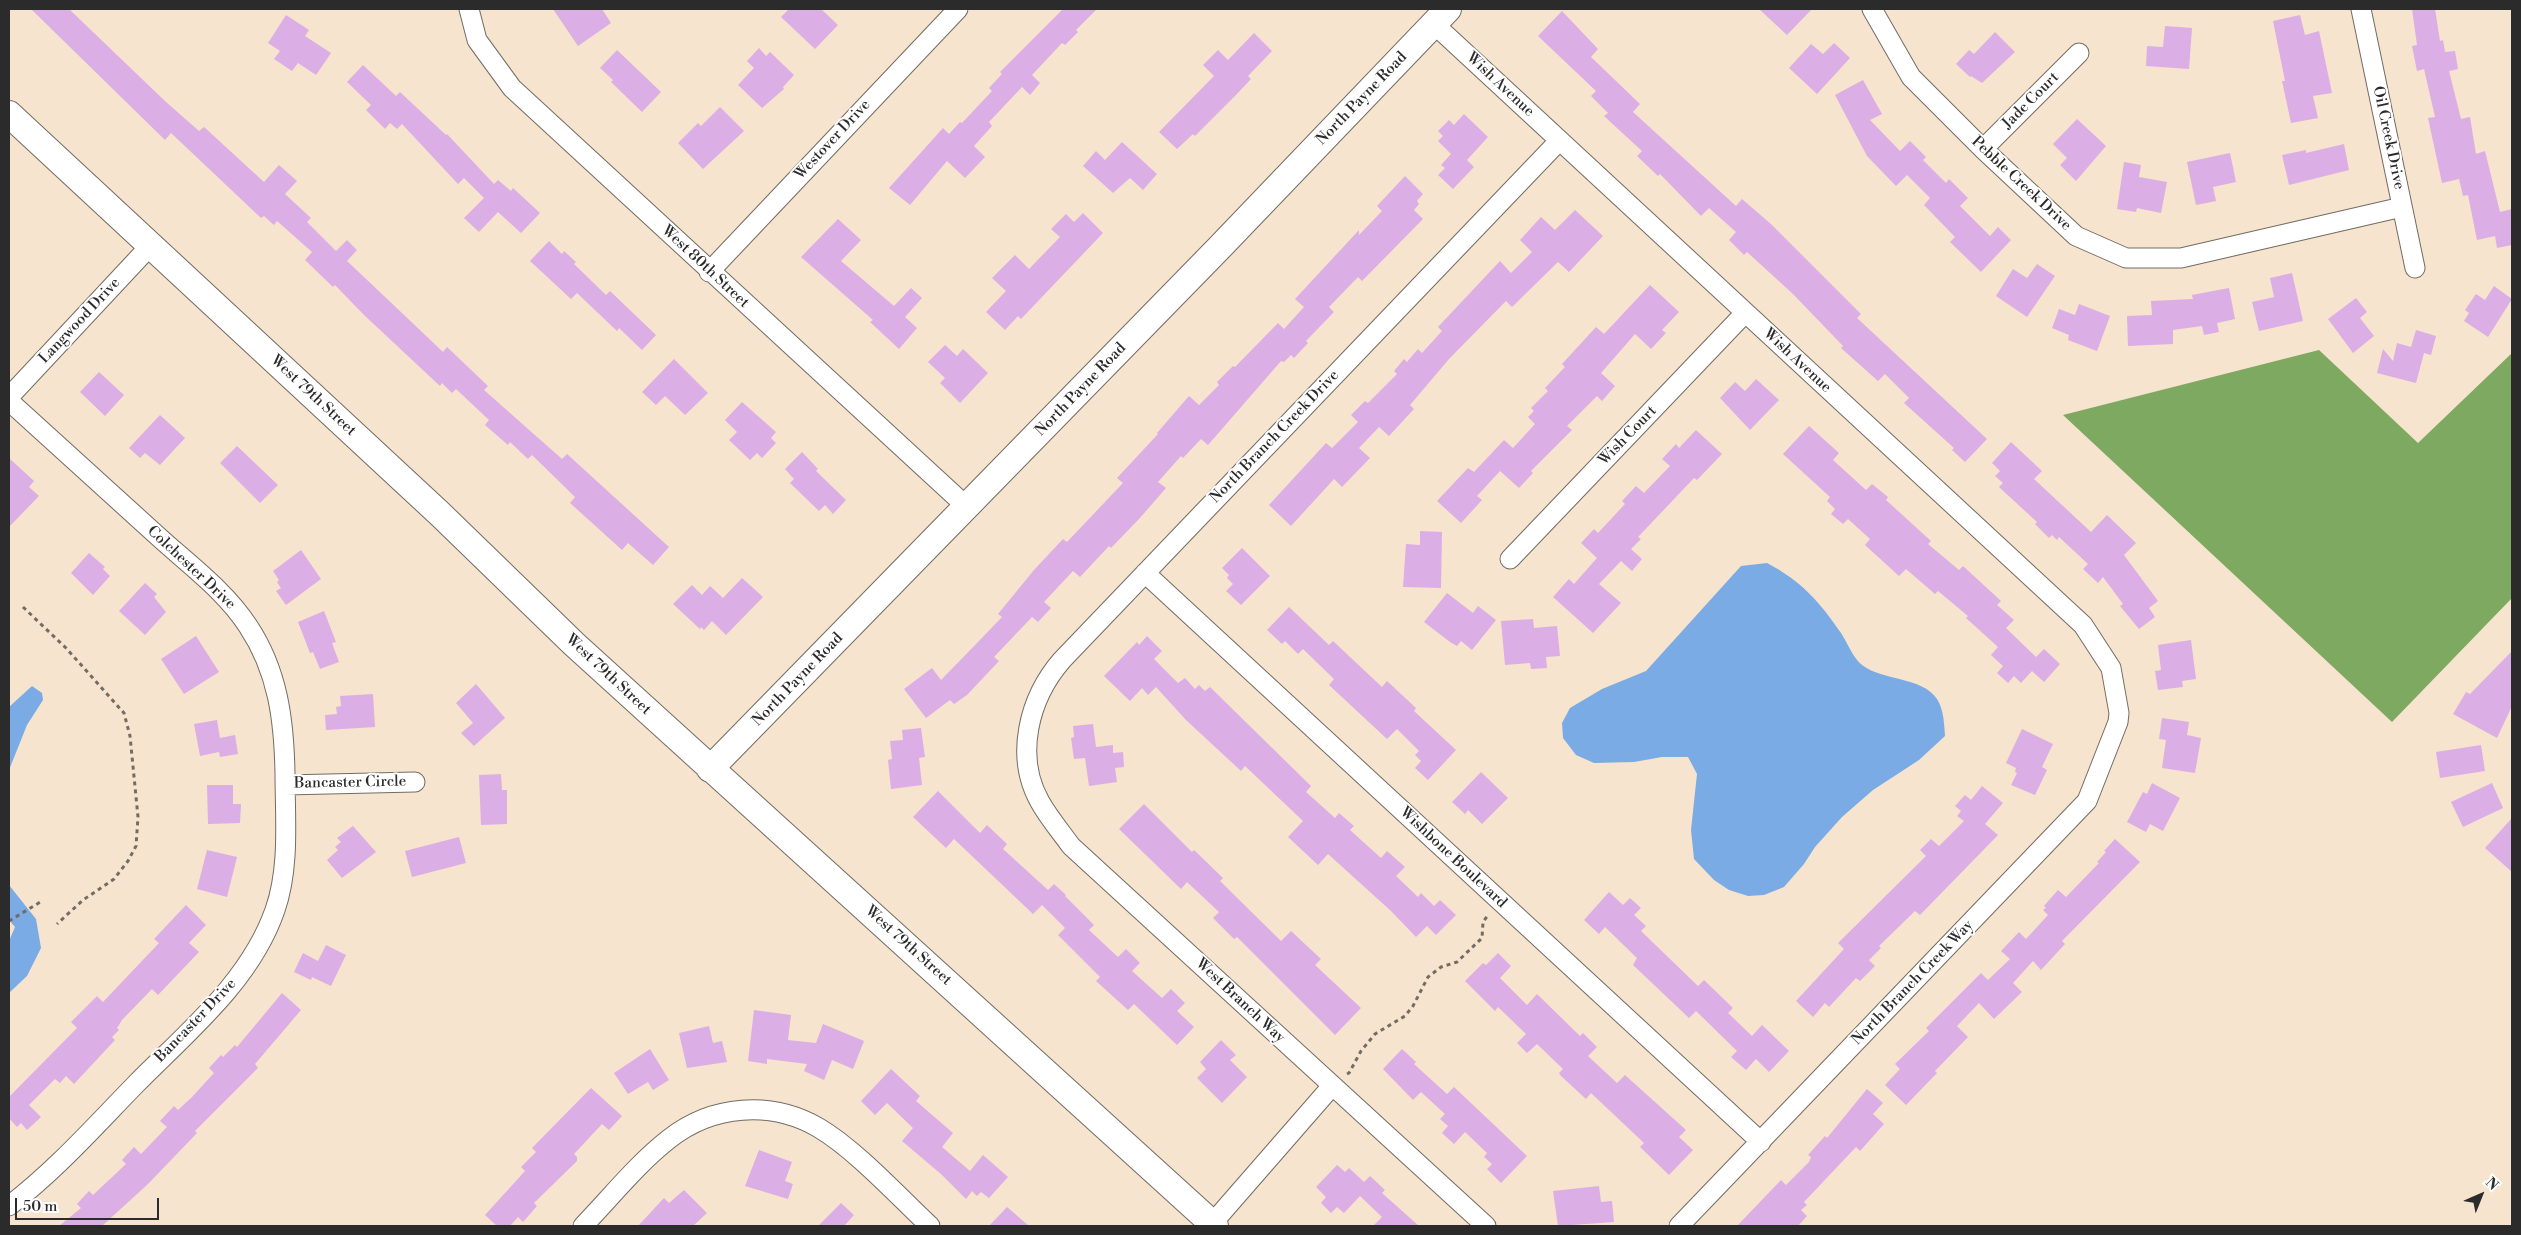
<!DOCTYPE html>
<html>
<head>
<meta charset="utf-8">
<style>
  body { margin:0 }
  #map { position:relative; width:2521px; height:1235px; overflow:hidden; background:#f6e4ce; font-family:"Libre Bodoni",serif }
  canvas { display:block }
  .frame { position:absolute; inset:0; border:10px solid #2b2b2b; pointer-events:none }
  .north { position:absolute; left:2456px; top:1170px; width:50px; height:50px; -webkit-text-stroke:4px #fff; paint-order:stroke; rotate:44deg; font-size:14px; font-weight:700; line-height:20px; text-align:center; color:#2b2b2b }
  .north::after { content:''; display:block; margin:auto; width:18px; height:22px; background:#2b2b2b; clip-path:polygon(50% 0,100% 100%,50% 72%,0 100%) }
  .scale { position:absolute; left:15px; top:1198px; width:144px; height:22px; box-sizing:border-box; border:2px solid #2b2b2b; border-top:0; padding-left:6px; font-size:15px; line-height:18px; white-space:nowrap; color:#2b2b2b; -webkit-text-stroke:4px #fff; paint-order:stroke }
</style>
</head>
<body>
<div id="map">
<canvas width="2521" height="1235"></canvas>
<div class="frame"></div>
<div class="north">N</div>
<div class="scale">50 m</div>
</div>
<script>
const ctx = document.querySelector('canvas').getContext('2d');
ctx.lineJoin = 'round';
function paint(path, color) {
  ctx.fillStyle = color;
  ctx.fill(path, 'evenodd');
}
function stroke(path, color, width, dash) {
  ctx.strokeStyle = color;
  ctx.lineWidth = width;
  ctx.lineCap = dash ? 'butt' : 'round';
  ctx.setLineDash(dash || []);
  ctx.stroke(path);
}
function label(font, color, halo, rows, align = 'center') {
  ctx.font = font + ' "Libre Bodoni",serif';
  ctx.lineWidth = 4;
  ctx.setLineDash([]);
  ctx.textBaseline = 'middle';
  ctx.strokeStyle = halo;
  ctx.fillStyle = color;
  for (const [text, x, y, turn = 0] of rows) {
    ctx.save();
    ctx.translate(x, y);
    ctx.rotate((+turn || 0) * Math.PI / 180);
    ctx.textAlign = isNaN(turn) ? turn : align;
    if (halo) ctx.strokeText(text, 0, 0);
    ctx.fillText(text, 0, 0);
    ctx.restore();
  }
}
const forest = new Path2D(`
  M2319,350l99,93 94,-90v245l-120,124 -329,-307z`);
const water = new Path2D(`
  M1767,563c34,18 52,38 74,70 6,9 12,25 21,32 21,16 61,12 75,34 7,11 7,25 8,37l-26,24 -46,30 -31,27 -27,30 -11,17 -20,23 -20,8 -16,1 -19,-6 -15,-10 -20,-21 -3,-29 6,-56 -9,-17h-26l-28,5 -40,1 -18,-8 -13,-17 -1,-15 8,-15 32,-19 44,-18 95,-105z
  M32,686l10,7 1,7 -16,25 -18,45v-63z
  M9,885l27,34 5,29 -14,28 -18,17v-52l6,-14 -6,-7z`);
const building = new Path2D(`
  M31,9h38l97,93 33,29 5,-4 60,55 15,-17 18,16 -12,13 26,24 -4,4 29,29 11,-11 10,10 -10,11 36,34 60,57 4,-5 41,39 -4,4 78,69 5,-5 102,93 -16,18 -25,-22 -6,7 -52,-47 5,-6 -43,-42 -4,4 -18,-17 -2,3 -23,-20 4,-5 -33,-31 -4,4 -10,-10 -2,3 -76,-71 -29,-30 -2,2 -28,-27 7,-8 -35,-31 -3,4 -10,-9 -3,2 -90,-85 -6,7z
  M553,9h49l9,14 -33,23z
  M789,9h32l17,16 -23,24 -34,-32z
  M1063,9h34l-21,21 2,2 -13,13 -3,-2 -30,32 8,8 -10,12 -8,-8 -33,35 3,4 -18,20 11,11 -20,21 -18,-17 -37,44 -21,-17 54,-60 6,6 11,-12 2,1 30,-32 -3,-3 13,-14 -2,-2z
  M1759,9h53l-25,26z
  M2412,9h23l5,32 3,-1 2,12 10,-1 3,18 -9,2 12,48 9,-2 6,37 9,-3 15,61 12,-3v36l-15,3 -2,-12 -18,4 -9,-45 -5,1 -4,-17 -17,4 -14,-65 7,-1 -11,-48 -7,2 -5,-25 5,-1z
  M1562,11l36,38 -7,8 49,47 -7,8 103,94 6,-7 30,26 89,89 -4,4 130,121 -22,23 -13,-12 2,-2 -50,-45 5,-5 -24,-24 -7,7 -37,-33 2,-2 -50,-52 -46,-42 -3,3 -15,-15 7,-8 -27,-24 -8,8 -41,-42 -2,2 -21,-20 5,-5 -38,-35 4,-3 -17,-17 5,-5 -58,-55z
  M286,15l23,15 -4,6 26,17 -15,22 -18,-12 -6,8 -18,-12 6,-8 -12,-8z
  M2300,15l5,20 14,-4 13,62 -19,3 5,22 -27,5 -9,-42h3l-12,-60z
  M2165,26l27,2 -3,41 -43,-3 1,-20 16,1z
  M1995,32l20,20 -33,31 -11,-7 -1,1 -14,-13 13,-14 5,4z
  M1254,33l18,18 -24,25 3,3 -16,17 -40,40 -2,-2 -16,15 -18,-17 55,-56 -11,-11 15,-15 10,10z
  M1834,43l16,15 -33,36 -28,-26 22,-24 12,10z
  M759,48l7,8 4,-4 24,23 -11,12 1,2 -22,19 -24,-23 16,-17 -7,-7z
  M617,50l44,42 -19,20 -31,-30 2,-2 -13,-12z
  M363,65l33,31 4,-4 46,43 1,-1 47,50 4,-4 13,11 2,-3 27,25 -19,20 -23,-21 -19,20 -15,-14 20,-20 -20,-20 -6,6 -56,-60 -5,5 -7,-6 -5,6 -19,-19 5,-5 -24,-23z
  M1863,80l19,34 -12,6 30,31 10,-10 16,16 -3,3 23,23 3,-4 19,19 -8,8 30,30 8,-9 13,13 -30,32 -31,-30 5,-5 -31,-32 6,-7 -23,-23 -11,11 -29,-30 -32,-61z
  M720,107l24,24 -41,38 -25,-26 20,-20 3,3z
  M1464,114l24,23 -21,23 7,7 -21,22 -15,-14 7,-7 -4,-3 10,-11 -13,-13 5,-5 -5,-5 11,-11 5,5z
  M2077,119l29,27 -30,35 -16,-16 7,-7 -14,-14z
  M1122,142l35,32 -14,16 -13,-12 -17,15 -30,-27 13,-15 9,9z
  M2344,144l5,26 -60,15 -7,-30 24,-5v3z
  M2230,153l6,29 -23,5 3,14 -20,4 -9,-43z
  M2124,162l17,3 -2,12 28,5 -6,31 -24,-5 -1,4 -19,-3z
  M1405,176l18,18 -6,7 2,3 -5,6 9,9 -61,62 -4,-4 -29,30 5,5 -28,29 2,2 -14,15 -3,-3 -7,7 -3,-1 -73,84 -7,-6 -18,19 -2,-2 -23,26 8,6 -27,31 -28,29 -2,-2 -29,31 -7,-6 -29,31 7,6 -13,14 -6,-5 -38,40 5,4 -32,34 -13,9 -4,-4 -24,18 -22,-29 28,-21 9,12 37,-38 24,-25 -4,-3 36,-44 29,-31 4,3 56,-59 -6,-5 41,-44 -1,-1 32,-37 10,9 20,-20 -2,-3 16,-16 2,1 43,-44 6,6 20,-22 -9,-8 64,-69v5l23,-24 -5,-5z
  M1575,210l28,26 -34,36 -11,-10 -46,45 -6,-6 -57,58 -39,46 4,4 -25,27 -10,-9 -20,21 11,10 -28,29 -8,-8 -43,47 -22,-21 57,-62 6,5 26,-26 -7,-7 14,-14 3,2 29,-29 -3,-3 10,-12 3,3 11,-13 4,4 20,-22 -4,-4 62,-66 11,12 21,-21 -12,-12 21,-23 14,13z
  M1083,213l20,20 -82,86 -3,-3 -13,14 -19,-18 20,-21 -14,-13 23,-23 14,14 31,-32 -9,-8 15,-15 8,8z
  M838,219l23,21 -20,21 53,45 17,-18 11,10 -17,19 12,11 -18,21 -29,-27 3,-2 -72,-63z
  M549,241l13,13 2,-3 12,11 -2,2 32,31 4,-4 46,44 -14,15 -23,-22 -2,3 -40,-38 -6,6 -41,-38z
  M2037,264l18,12 -28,41 -31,-21 17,-27 14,9z
  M2292,273l11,48 -44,10 -7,-29 22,-5 -4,-19z
  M1650,285l29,27 -17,18 4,3 -15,16 -16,-15 -34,39 14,13 -13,15 -5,-5 -30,30 5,4 -41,41 2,2 -14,15 -19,-17 -23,25 5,4 -21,23 -24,-22 31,-33 6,4 30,-32 9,8 22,-24 -7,-7 6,-6 -3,-3 17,-17 -3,-3 20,-21 -3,-3 34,-37 8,7z
  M2494,286l18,13 -24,38 -24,-16 5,-8 -4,-3 11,-16 9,6z
  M2229,288l6,31 -18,4 2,9 -15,3 -2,-9 -29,4v14l-45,2 -1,-30 25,-1 -1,-14 42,-2 -1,-4z
  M2356,298l11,14 -7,6 14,18 -21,17 -25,-34z
  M2079,304l31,12 -13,35 -29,-11 1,-5 -17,-7 7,-19 16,6z
  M2416,330l20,6 -5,19 -7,-2 -8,30 -39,-10 6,-24 10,12 4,-18 14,4z
  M945,345l12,11 6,-7 25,24 -28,30 -20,-20 5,-5 -17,-16z
  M674,359l34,34 -23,22 -20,-19 -9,9 -14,-13z
  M99,372l25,23 -19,21 -25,-24z
  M1756,379l23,21 -29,30 -30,-32 15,-16 10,9z
  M742,402l34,30 -5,6 5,5 -14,15 -5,-5 -7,7 -21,-20 8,-8 -12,-12z
  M160,415l25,23 -25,27 -15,-12 -5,5 -11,-10z
  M1809,426l30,27 -6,7 33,30 6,-6 16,13 -2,3 45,41 -3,3 31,26 4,-4 38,35 -4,4 17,15 -8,8 30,29 8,-8 16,15 -16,18 -12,-11 -11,12 -7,-7 -6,7 -11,-10 6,-7 -12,-11 7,-8 -32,-29 2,-2 -30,-25 -3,3 -29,-25 -7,7 -34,-31 5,-6 -22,-20 -5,5 -12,-10 4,-5 -8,-8 3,-4 -47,-43z
  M1696,430l26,24 -25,26 -3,-2 -56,59 3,2 -10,10 11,10 -10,12 -11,-10 -22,23 22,19 -28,30 -40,-36 16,-18 5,5 23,-26 -16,-15 13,-14 4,4 27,-29 -3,-3 14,-15 8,7 26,-27 -8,-7 14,-15 3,4z
  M2011,442l31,29 -8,8 57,53 16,-17 29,28 -12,12 34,46 -9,7 6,9 -16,12 -19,-23 3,-2 -20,-27 -5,6 -15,-14 5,-5 -29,-27 -2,3 -5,-5 -3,3 -14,-14 2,-2 -38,-35 4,-4 -8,-7 5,-5 -8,-8z
  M237,446l41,39 -18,18 -40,-40z
  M802,452l16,17 -2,2 30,29 -13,14 -8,-9 -6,6 -29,-28 4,-4 -9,-10z
  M9,458l25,23 -5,6 10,9 -30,31z
  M1420,531l22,1 -1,56 -38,-1 3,-43 14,1z
  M1242,548l28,28 -29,29 -15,-14 7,-7 -6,-6 2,-3 -7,-7z
  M301,550l20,29 -35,26 -10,-14 5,-3 -4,-6 2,-2 -6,-9z
  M89,553l16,14 -2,2 7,7 -17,19 -22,-22z
  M742,578l21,19 -37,38 -14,-14 -8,9 -3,-3 -1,2 -27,-25 19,-19 10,10 8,-9 13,12z
  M145,583l12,11 -3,3 12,15 -21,23 -26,-24z
  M1447,593l26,20 5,-7 18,14 -24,30 -11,-9 -4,5 -7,-4 -26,-20z
  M1289,607l40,38 4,-4 49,46 5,-6 29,27 -2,3 42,39 -28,30 -13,-12 6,-7 -6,-6 4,-4 -22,-22 -10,10 -58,-54 5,-6 -31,-30 -5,5 -13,-13 -3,3 -15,-14z
  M324,611l12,31 -4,1 7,19 -19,7 -7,-17 -3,1 -12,-31z
  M1533,619l1,9 23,-2 3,30 -14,1 1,11 -16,1 -1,-6 -25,2 -4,-44z
  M196,636l23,36 -35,22 -23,-35z
  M1147,636l15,15 -8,8 24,24 7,-5 10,11 4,-4 6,6 5,-4 101,99 -5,6 29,26 4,-5 15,13 -4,4 31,28 6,-7 18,16 -9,9 22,21 3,-4 13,13 6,-6 16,15 -20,20 -9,-9 -11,11 -25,-26 -63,-57 -10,11 -30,-28 15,-16 -58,-55 -4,5 -55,-51 -30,-33 -8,8 -6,-7 -12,13 -26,-25 33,-34 2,3z
  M2191,640l5,39 -14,2 1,6 -25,3 -3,-19 6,-1 -3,-25z
  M2512,651v55l-15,32 -44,-24 13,-22 4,2z
  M476,684l29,34 -31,28 -13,-13 12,-10 -17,-20z
  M373,694l2,33 -49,3 -1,-15 12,-1 -1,-7 5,-1 -1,-10z
  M2162,718l27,4 -2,13 14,3 -6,35 -33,-5 4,-28 -7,-1z
  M217,720l3,18 15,-3 3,19 -18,3 -1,-5 -19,4 -6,-32z
  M1093,724l3,23 17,-2v8l10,-1 1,15 -9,1 2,14 -28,4 -4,-28 -11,1 -3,-21 3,-1 -1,-11z
  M921,728l4,29 -6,1 3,27 -31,4 -3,-29 4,-1 -2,-18 13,-1 -1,-10z
  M2022,729l31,15 -11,23 5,3 -12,25 -24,-10 6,-12 -2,-1 1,-4 -10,-5z
  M2481,745l4,26 -45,7 -4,-26z
  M1481,772l27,26 -26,26 -14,-14 -3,4 -13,-12z
  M501,774l1,16h5v34l-26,1 -2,-50z
  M2152,783l28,15 -17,33 -13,-7 -4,8 -19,-10 16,-30 4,2z
  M2492,783l11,25 -40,19 -12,-25z
  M207,785h26v19h8l-1,19 -32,1z
  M1982,786l21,17 -18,21 13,11 -78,80 -5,-4 -36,35 2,2 -12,12 6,6 -15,15 -4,-3 -27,29 -4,-4 -12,14 -17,-16 48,-52 -6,-6 88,-87 -6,-6 11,-11 8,7 25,-25 -7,-5 4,-5 -6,-5 10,-11 6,5z
  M938,791l42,42 7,-8 20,19 -4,5 45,41 6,-6 12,11 -1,1 29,29 -5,5 29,27 8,-8 14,14 -8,8 30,27 9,-9 14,14 -8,8 17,16 -17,18 -43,-41 -6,6 -32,-29 4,-4 -42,-42 7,-7 -23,-23 -9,9 -79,-75 -8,9 -33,-31z
  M1144,804l48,48 2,-2 29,28 -3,3 61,60 10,-10 30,28 -6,6 46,43 -26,27 -98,-98 -3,2 -21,-21 6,-6 -32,-30 -6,7 -62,-60z
  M2512,818v54l-27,-24z
  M353,826l23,26 -34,26 -15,-18 11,-10 -3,-3 6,-5 -4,-4z
  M459,837l7,26 -54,14 -7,-26z
  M2115,839l25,23 -78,79 3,3 -24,26 -8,-9 -20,22 9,9 -28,27 -15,-16 -22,23 11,11 -33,34 2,2 -31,32 -21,-20 15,-16 -5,-5 34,-33 -3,-3 55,-55 7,7 22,-21 -9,-8 18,-19 7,7 22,-24 -5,-5 3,-2 -2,-2 14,-16 8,7 33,-34 -2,-1 9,-10 -2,-1z
  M207,850l30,7 -10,40 -30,-8z
  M1609,892l14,13 7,-7 11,10 -7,7 12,11 -5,5 57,55 6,-6 29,28 -5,5 24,23 10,-11 27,26 -20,21 -13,-13 -10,11 -15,-13 6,-6 -41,-40 -7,7 -56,-53 4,-7 -32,-31 -6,7 -15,-14z
  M186,905l20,20 -17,18 10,9 -41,43 -6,-6 -30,31 -5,8 2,2 -7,7 3,3 -41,44 -8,-8 -6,7 -5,-4 -26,26 12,12 -14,13 -6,-7 -4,4 -8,-9v-21l68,-69 -6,-6 26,-26 6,6 56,-59 -5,-4z
  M326,945l20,10 -15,31 -19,-9 -1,3 -17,-8 9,-19 15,8z
  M1498,953l13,13 -11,12 27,27 10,-11 43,42 3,-3 14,14 -9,9 29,27 8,-8 61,55 -7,7 14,13 -24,25 -29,-28 4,-4 -53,-50 -5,6 -25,-23 -2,-3 4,-4 -26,-25 -10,9 -10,-10 9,-9 -28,-27 -3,4 -30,-30 18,-18 3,2z
  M282,993l19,17 -46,54 3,4 -63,63 2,2 -49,51 -46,42h-43l22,-18 -4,-4 12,-13 4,4 33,-31 -4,-4 12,-13 7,7 26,-27 -7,-6 14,-15 4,4 14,-13 22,-24 -5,-5 12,-13 2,2 12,-12 2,2z
  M754,1010l37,5 -3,25 28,3 7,-19 41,17 -11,28 -21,-9 -8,20 -20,-9 3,-7 -40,-5v5l-19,-3z
  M709,1026l4,17 9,-2 5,21 -40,6 -8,-35z
  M1221,1040l15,15 -6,5 17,17 -25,26 -25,-25 9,-9 -6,-7z
  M650,1049l19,31 -16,10 -5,-8 -20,12 -14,-21z
  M1402,1049l14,13 -2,2 33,30 7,-7 73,69 -26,27 -14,-14 5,-5 -8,-7 3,-4 -22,-21 -11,12 -12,-11 6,-7 -8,-7 5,-5 -24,-22 -8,8 -30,-31z
  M891,1069l29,27 -4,5 37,32 -11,14 28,24 13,-16 25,22 -19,21 -8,-6 -4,4 -5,-5 -6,8 -24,-24 -40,-34 11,-13 -26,-25 -12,12 -14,-14z
  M591,1088l31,28 -13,14 -7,-6 -28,30 3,3v4l-43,42 3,3 -14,16 -5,-5 -8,9h-13l-12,-11 40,-44 -4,-4 15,-15 -4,-4z
  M1867,1089l16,14 -10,11 11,10 -24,27 -4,-4 -52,55 3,3 -6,5 6,6 -9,10h-61l44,-46 5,5 23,-23 2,-5 -3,-2 17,-19 2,2z
  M759,1150l33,12 -7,19 8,3 -5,15 -43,-13z
  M1337,1165l8,7 4,-4 15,14 6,-6 15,14 -3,3 37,33h-46l9,-9 -22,-21 -16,17 -7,-6 -6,6 -10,-10 5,-6 -10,-10z
  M1599,1186l2,16 11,-1 2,21 -56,4 -5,-35z
  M684,1190l23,23 -14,13h-55l26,-28 5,5z
  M841,1203l13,12 -10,11h-26z
  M1007,1207l22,19h-40z`);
const path = new Path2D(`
  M23,607l43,41 58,65 6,23 8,81 -2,29 -8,15 -14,18 -31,21 -26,24
  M9,921l33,-20
  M1347,1074l2,-1 12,-22 14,-17 30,-18 8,-10 15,-29 13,-10 16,-5 25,-24 1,-16 5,-7`);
const street = new Path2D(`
  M469,9l8,31 35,48 455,419
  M1872,9l39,68 72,72 93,87 50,22h55l221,-51
  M2361,9l54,259
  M1434,24l649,601 28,43 8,45 -1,9 -31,79 -408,425
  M1983,149l96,-96
  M709,272l249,-263
  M9,397l142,-152
  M9,401c51,46 101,92 152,138 30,27 65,53 87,87 30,45 36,94 37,147 0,45 5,94 -10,137 -25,72 -89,123 -140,175 -41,42 -80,86 -126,121
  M1510,559l235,-246
  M1145,573l616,569
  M285,785l130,-3
  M583,1226c28,-29 54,-62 86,-87 43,-34 102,-39 150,-11 37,22 79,68 111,98
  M1210,1226l122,-140
  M1486,1226l-415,-380c-10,-14 -22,-28 -31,-44 -26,-46 -11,-104 22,-142l497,-519`);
const secondary = new Path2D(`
  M9,114l431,400 134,130 641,582
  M710,769l509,-521 229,-239`);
const streetNames = [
  ["Wish Avenue",1500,85,43],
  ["North Payne Road",1362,99,-46],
  ["Jade Court",2031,101,-45],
  ["Oil Creek Drive",2388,138,78],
  ["Westover Drive",833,140,-47],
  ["Pebble Creek Drive",2021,184,43],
  ["West 80th Street",705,267,43],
  ["Langwood Drive",80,321,-47],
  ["Wish Avenue",1797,361,43],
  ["North Payne Road",1081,390,-46],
  ["West 79th Street",313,396,43],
  ["Wish Court",1628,436,-46],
  ["North Branch Creek Drive",1275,437,-46],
  ["Colchester Drive",191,568,43],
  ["West 79th Street",608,675,43],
  ["North Payne Road",798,680,-46],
  ["Bancaster Circle",350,783,-1],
  ["Wishbone Boulevard",1453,858,43],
  ["West 79th Street",908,946,42],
  ["North Branch Creek Way",1913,983,-46],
  ["West Branch Way",1240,1001,43],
  ["Bancaster Drive",196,1021,-46]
];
paint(forest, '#7ea960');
paint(water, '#7aabe5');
paint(building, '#dbaee5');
stroke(street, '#726c64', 21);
stroke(secondary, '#726c64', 28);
stroke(path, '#726c64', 3, [4, 4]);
stroke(street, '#fff', 19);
stroke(secondary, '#fff', 26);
label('15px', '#2b2b2b', '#fff', streetNames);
</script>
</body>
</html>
